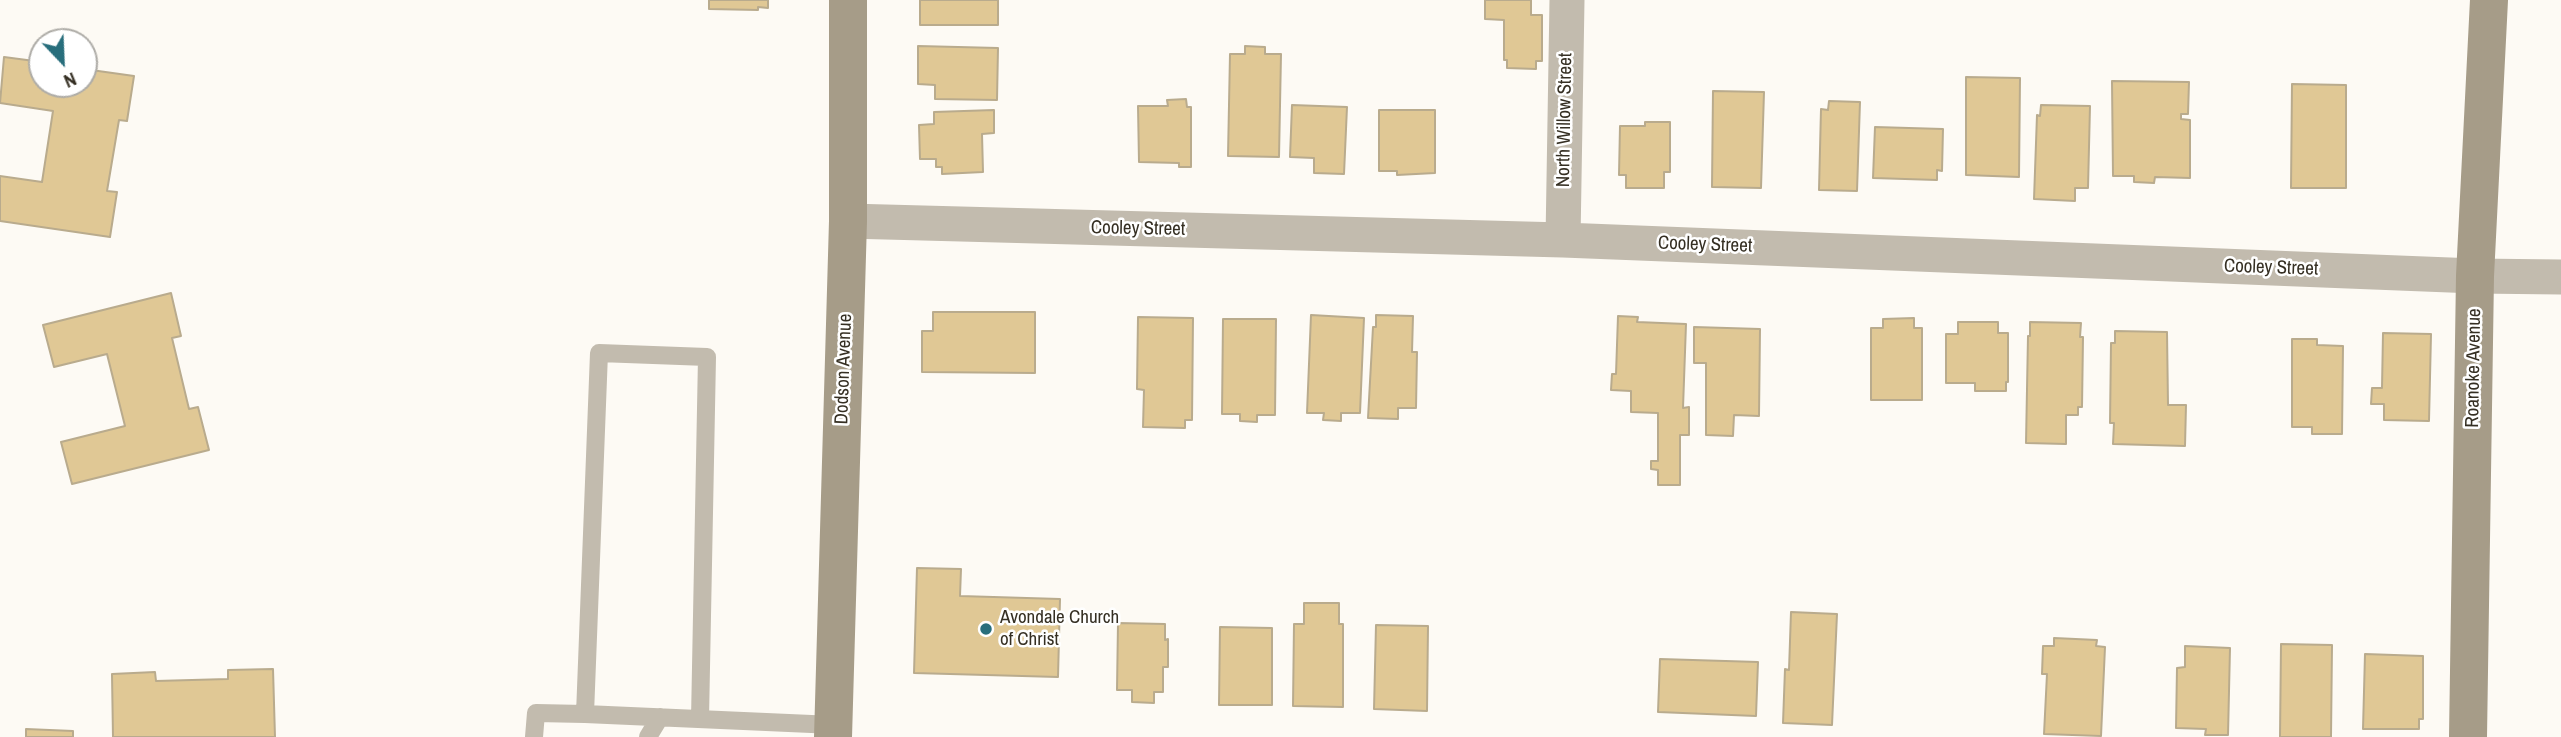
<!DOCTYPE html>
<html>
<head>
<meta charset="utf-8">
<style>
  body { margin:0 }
  #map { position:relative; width:2561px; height:737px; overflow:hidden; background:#fdfaf4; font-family:"Archivo Narrow",sans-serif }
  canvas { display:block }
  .north { position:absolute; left:28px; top:28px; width:70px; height:70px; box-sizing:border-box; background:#fff; border:2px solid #aeaca7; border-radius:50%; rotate:157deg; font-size:19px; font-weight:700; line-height:28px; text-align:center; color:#352f23 }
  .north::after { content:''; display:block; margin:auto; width:24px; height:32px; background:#286e7c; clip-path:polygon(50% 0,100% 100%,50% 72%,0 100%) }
</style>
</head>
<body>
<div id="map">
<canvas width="2561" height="737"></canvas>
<div class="north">N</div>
</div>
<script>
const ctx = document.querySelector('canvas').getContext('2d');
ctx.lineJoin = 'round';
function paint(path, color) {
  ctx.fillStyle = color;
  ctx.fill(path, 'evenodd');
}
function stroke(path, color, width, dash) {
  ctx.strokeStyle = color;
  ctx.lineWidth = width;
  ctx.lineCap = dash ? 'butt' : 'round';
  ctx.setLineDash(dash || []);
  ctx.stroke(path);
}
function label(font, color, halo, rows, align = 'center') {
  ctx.font = font + ' "Archivo Narrow",sans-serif';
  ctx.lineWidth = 5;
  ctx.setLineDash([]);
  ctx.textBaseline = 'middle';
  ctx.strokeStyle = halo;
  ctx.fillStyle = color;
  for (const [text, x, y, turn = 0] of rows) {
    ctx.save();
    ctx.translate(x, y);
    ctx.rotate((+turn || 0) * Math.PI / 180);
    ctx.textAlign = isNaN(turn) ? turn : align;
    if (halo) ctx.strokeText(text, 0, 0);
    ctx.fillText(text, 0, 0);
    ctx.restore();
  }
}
const building = new Path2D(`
  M709,0h59v8l-10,-1v3l-49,-1z
  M920,0h78v25h-78z
  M1485,0h46v15h11v46h-6v8l-29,-1v-8h-3v-40l-19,-1z
  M918,46l80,2 -1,52 -62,-1v-14l-17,-1z
  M1245,46l20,1v7h16l-2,103 -51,-1 2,-102h15z
  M4,57l38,5v22h42v-15l50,7 -7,45 -8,-1 -12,71 10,1 -7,45 -110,-16v-45l42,6 11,-71 -53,-8z
  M1966,77l54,1 -1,99 -53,-2z
  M2112,81l77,1 -1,32h-7v5l9,1v58l-35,-1 -1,6 -20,-1v-6h-21z
  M2292,84l54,1v103h-55z
  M1713,91l51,1 -3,96 -49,-1z
  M1186,99l1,8h4v60h-12v-4l-40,-1 -1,-56h30l-1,-6z
  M1829,101l31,1 -3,89 -38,-1 2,-81 7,1z
  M1292,105l55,2 -3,67 -30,-1v-15l-24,-1z
  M2041,105l49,1 -2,82h-13v13l-41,-2 3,-84 3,1z
  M994,110v23l-12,1 1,38 -41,2v-7h-6v-8h-16l-1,-34 15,-1v-12z
  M1379,110h56v63l-38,2v-4h-18z
  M1645,122h25v50h-6v16h-38v-13h-7l1,-49h25z
  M1875,127l68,2 -1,42 -5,-1v10l-64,-2z
  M171,293l10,43 -9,2 17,71 9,-2 11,43 -137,34 -11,-42 64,-16 -18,-72 -53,13 -11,-42z
  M933,312h102v61l-113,-1v-41h11z
  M1311,315l53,3 -4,95h-19v8l-18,-1 1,-7h-17z
  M1376,315l37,1 -1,36h5l-1,56h-18v11l-30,-1 5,-91h3z
  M1618,316l20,1 -1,5 49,2 -3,84 6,-1v28h-9v50h-22v-15l-7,-1v-8h7v-48l-27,-1v-21l-20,-1 1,-16h4z
  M1138,317l55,1 -1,102h-7v8l-42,-1 1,-37 -7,-1z
  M1914,318v10h8v72h-51v-72h12v-9z
  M1223,319h53l-1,96h-18v7l-17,-1v-7h-18z
  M1958,322h40v11h10v49h-2v9h-31v-8h-29v-49h12z
  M2030,322l51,1 -1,14h3l-1,70h-4v8h-12v29l-40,-1 2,-107h2z
  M1694,327l66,2 -1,87 -25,-1 -1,21 -27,-1v-72h-12z
  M2115,331l52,1 1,73h18l-1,41 -72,-2 1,-21h-4l1,-80h4z
  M2383,333l48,1 -2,87 -45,-1v-16h-13l1,-16h10z
  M2292,339h25v6l26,1 -1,88h-30v-7h-20z
  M917,568l44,1 -1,27 100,3 -2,78 -144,-4z
  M1304,603h35v21h4v83l-50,-1 1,-82h10z
  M1791,612l46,2 -5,111 -49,-2 2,-54 4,1z
  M1118,623l47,1v16l3,-1v28h-5v25h-9v11l-22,-1v-12h-15z
  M1376,625l52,1 -1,85 -53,-2z
  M1220,627l52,1v77h-53z
  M2054,638l43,2 -1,6 9,1 -4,89 -57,-2 3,-60h-5l1,-28h11z
  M2281,644l51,1 -1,92h-51z
  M2185,646l45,2 -2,87h-23l1,-6 -30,-1 1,-60 8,-1z
  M2365,654l58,2v63h-4v10h-56z
  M1660,659l98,3 -2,54 -98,-4z
  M273,669l2,68h-162l-1,-63 43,-2 1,9 72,-2v-9z
  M26,729l47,2v6h-47z`);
const lane = new Path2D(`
  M700,719l7,-362 -108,-4 -14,361c83,3 166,7 249,11
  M534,737l2,-24 49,1
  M648,737l12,-20`);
const street = new Path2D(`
  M848,221l715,19 912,36 86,1
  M1563,240l4,-240`);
const secondary = new Path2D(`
  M833,737l15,-516v-221
  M2468,737l7,-461 14,-276`);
const markers = [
  [986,629,7,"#286e7c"]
];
const streetNames = [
  ["North Willow Street",1565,120,-89],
  ["Cooley Street",1138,229,1],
  ["Cooley Street",1705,245,2],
  ["Cooley Street",2271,268,2],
  ["Roanoke Avenue",2474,368,-89],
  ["Dodson Avenue",844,369,-88]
];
const poiNames = [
  ["Avondale Church",1000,618],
  ["of Christ",1000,640]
];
paint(building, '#e0c895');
stroke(building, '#b9ab8d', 2);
stroke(lane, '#c2bbae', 18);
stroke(street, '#c2bbae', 35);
stroke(secondary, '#a69c88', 38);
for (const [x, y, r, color] of markers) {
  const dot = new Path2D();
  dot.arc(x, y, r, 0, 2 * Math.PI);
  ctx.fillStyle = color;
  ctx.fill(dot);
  stroke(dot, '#fff', 2.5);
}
label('19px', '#352f23', '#fff', streetNames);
label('19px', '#352f23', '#fff', poiNames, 'left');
</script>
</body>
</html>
